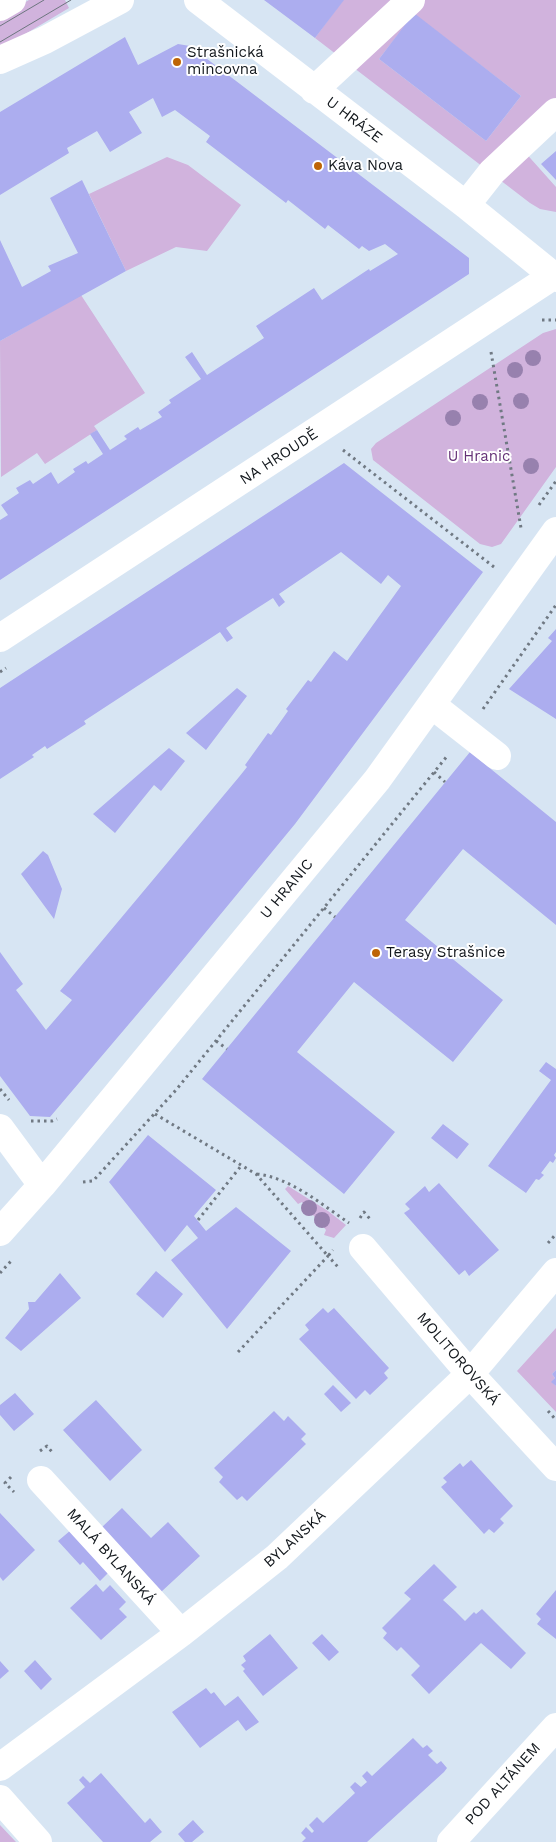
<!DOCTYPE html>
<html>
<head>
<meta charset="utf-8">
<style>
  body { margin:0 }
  canvas { display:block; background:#d7e5f3 }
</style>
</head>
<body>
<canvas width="556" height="1842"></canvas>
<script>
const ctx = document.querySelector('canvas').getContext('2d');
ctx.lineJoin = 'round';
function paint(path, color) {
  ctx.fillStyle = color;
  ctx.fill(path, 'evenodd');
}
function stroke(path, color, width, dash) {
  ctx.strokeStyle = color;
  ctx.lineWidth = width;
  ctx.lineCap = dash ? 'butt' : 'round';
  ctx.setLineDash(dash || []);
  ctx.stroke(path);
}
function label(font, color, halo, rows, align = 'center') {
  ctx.font = font + ' "Work Sans",sans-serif';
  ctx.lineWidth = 4;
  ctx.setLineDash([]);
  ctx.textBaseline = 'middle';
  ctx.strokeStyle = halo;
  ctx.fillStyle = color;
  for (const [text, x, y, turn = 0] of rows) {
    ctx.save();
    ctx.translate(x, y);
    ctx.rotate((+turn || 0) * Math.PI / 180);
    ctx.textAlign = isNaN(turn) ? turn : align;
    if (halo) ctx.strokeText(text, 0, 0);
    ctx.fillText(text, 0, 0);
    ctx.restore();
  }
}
const green = new Path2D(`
  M29,0h36l4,8 -69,41v-32z
  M343,0h213v120l-33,30 33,37v25l-16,-3 -10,-6 -215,-165zM414,14l107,82 -35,45 -107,-82z
  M167,157l21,8 53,40 -34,46 -31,-4 -50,24 -37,-77z
  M81,295l64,98 -51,33 3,4 -52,34 -8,-11 -36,24 -1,-136z
  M556,329v138l-55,77 -9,3 -12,-3 -107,-84 -2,-11 5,-6 167,-110z
  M288,1186l40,25 18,14 -12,13 -10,-3 2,-5 -5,-6 -4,2 -3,-4 3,-3 -5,-5 -4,2 -4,-5 3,-3 -5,-6 -4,2 -13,-15z
  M556,1328v42l-4,4 3,4 -3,4 4,4v26l-39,-41z
  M0,1825l16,17h-16z`);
const building = new Path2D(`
  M264,0h80l-29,38z
  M414,13l107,83 -35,45 -107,-82z
  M125,37l13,28 40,-21 12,2 279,212v16l-469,306v-60l8,-5 -7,-10 18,-12 -3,-5 14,-8 3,4 18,-12 7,12 17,-12 -2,-3 13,-8 2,3 15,-10 -13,-20 7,-4 13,20 17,-11 -3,-3 14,-9 2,3 22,-13 -4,-5 13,-9 -2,-3 32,-21 -16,-22 7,-5 15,23 57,-37 -8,-12 58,-38 8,12 47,-31 1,2 28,-17 -13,-10 -16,7 -7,-5 -3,3 -31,-24 -3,4 -37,-29 -2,3 -80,-61 4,-6 -35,-26 -13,7 -9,-19 -24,14 13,21 -32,19 -13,-21 -30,17 2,5 -69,42v-83z
  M556,151v29l-15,-16z
  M82,180l44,91 -126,70v-101l22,47 29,-16 -3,-5 30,-13 -28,-55z
  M344,463l139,109 -188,252 -127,154 -118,139 -20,-1 -30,-40v-124l23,32 -7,6 30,40 26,-30 -12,-9 179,-214 8,-10 -2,-2 23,-32 3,2 17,-24 -2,-2 22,-29 3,2 23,-31 13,10 54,-75 -13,-11 -7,9 -40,-32 -62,42 6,8 -6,5 -6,-9 -47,30 7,10 -6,4 -7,-10 -136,89 2,3 -39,25 -2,-3 -13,9 2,2 -34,22v-91z
  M556,629v90l-47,-30 43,-48 -4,-3z
  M237,688l10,8 -41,54 -20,-17z
  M169,748l16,13 -24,30 -7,-6 -39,48 -22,-19z
  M470,752l86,70v103l-93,-76 -58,71 98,80 -50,62 -99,-80 -57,70 98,80 -51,62 -142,-115z
  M43,851l5,4 14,34 -8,30 -33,-45z
  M546,1062l10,7v83l-2,3 2,3 -3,5 -3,-2 -9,12 3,2 -5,5 -3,-1 -10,14 -38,-27 63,-86 -12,-9z
  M443,1124l26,20 -12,15 -26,-21z
  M148,1135l68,55 -22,26 12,15 30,-24 55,44 -64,78 -56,-69 27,-22 -11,-13 -22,27 -56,-70z
  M439,1183l60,67 -30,26 -4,-6 -6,5 -55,-62 6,-4 -5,-5 20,-18 4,6z
  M156,1271l27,23 -20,24 -27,-24z
  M60,1273l21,25 -60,53 -16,-13 24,-29 -1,-7h7z
  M323,1308l5,5 6,-5 55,60 -5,5 4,5 -18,17 -5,-5 -9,9 -57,-60 10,-9 -4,-5z
  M556,1370v16l-5,-4 4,-4 -3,-4z
  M333,1385l18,18 -10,9 -17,-18z
  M15,1393l19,21 -20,17 -14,-16v-10z
  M96,1400l46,50 -32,31 -47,-51z
  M274,1411l10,10 4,-5 18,18 -5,5 5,5 -59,57 -5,-5 -5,4 -18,-18 4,-5 -9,-9z
  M471,1460l42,46 -13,13 4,4 -10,10 -5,-4 -5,5 -43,-47 6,-5 -4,-4 17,-15 3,4z
  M122,1508l29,30 17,-16 32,34 -39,36 -60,-64z
  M0,1513l35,37 -32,31 -3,-4z
  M71,1530l39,41 -10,10 -17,-19 -3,3 -22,-24z
  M434,1564l23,23 -14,13 12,11 10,10 9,-9 2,2 6,-5 44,44 -15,16 -30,-26 -52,51 -18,-19 9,-9 -19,-19 -4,4 -14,-13 4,-5 -5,-5 29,-29 -7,-6z
  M96,1584l7,8 7,-7 16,17 -7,7 8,8 -26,23 -31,-32z
  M556,1590v49l-19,-15 4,-5 -5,-5z
  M270,1634l28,34 -35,28 -20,-25 2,-2 -4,-4 5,-4 -3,-5z
  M322,1634l17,18 -10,9 -17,-18z
  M35,1660l17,19 -11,11 -17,-19z
  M0,1661l9,10 -9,8z
  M206,1688l5,6 3,-2 11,14 13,-10 21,26 -13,9 -8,-11 -38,28 -28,-36z
  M413,1738l10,10 4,-3 6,6 -5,4 9,9 4,-3 6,7 -3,4 -77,70h-65l4,-4 -5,-5 5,-6 6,6 2,-2 -5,-6 8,-8 6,6 32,-30 -5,-6 5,-5 6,5 6,-5 -5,-6 5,-5 5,5z
  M101,1773l44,50 5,-5 12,14 -12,10h-47l-36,-39 18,-16 -6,-7 4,-4 7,7z
  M193,1820l11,12 -12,10h-7l-7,-8z`);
const path = new Path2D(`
  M542,320h14
  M491,352l30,176
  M343,450l151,117
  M539,505l17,-24
  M0,672l6,-4
  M483,709l73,-104
  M434,772l11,10
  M324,908l11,9
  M216,1041l11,8
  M0,1089l9,11
  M155,1114l101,60 72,82 5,-6
  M31,1121h21l5,-2
  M257,1174c34,4 64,30 92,49
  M83,1182l10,-1 83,-91 272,-335
  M360,1218l4,-6 6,7
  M198,1220l43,-54
  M548,1243l8,-9
  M0,1273l12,-13
  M238,1352l90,-96 10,11
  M548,1411l8,9
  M40,1451l7,-5 5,6
  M11,1477l-6,6 9,9`);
const minor = new Path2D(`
  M198,0l268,205 90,73
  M314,90l97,-90
  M466,205l26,-33 64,-60
  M0,638l556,-364
  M432,705l65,51
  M0,1128l42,57
  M0,1232l42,-47 335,-405 179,-249
  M363,1248l107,126 86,93
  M41,1480l140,153
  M0,1767l181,-134 96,-76 193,-183 86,-102
  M0,1799l38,43
  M451,1842l105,-115`);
const major = new Path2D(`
  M0,7l12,-7
  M0,60l45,-20 75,-40`);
const tram = new Path2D(`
  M0,26l44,-26
  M0,42l71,-42`);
const trees = [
  [533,358],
  [515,370],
  [521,401],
  [480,402],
  [453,418],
  [531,466],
  [309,1208],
  [322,1220]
];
const markers = [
  [177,62,5,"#be6405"],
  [318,166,5,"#be6405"],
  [376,953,5,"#be6405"]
];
const poiNames = [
  ["Strašnická",187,53],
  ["mincovna",187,70],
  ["Káva Nova",328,166],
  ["Terasy Strašnice",386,953]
];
const streetNames = [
  ["U HRÁZE",354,120,37],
  ["NA HROUDĚ",279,457,-33],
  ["U HRANIC",287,889,-50],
  ["MOLITOROVSKÁ",458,1359,49],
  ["BYLANSKÁ",295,1539,-42],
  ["MALÁ BYLANSKÁ",111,1557,48],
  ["POD ALTÁNEM",503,1784,-48]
];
const parkNames = [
  ["U Hranic",479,457]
];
paint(green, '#d1b3dd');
paint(building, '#acadef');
stroke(path, '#707983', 3, [2.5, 4]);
stroke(minor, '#fff', 28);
stroke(major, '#fff', 28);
stroke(tram, '#6d767f', 1);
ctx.fillStyle = '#9781ae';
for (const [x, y] of trees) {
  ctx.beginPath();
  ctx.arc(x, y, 8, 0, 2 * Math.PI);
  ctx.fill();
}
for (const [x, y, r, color] of markers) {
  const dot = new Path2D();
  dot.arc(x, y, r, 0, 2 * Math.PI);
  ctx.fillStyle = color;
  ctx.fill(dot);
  stroke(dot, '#fff', 2);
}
label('15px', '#11161b', '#fff', poiNames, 'left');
label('15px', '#11161b', '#fff', streetNames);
label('15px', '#632f75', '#fff', parkNames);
</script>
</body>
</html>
